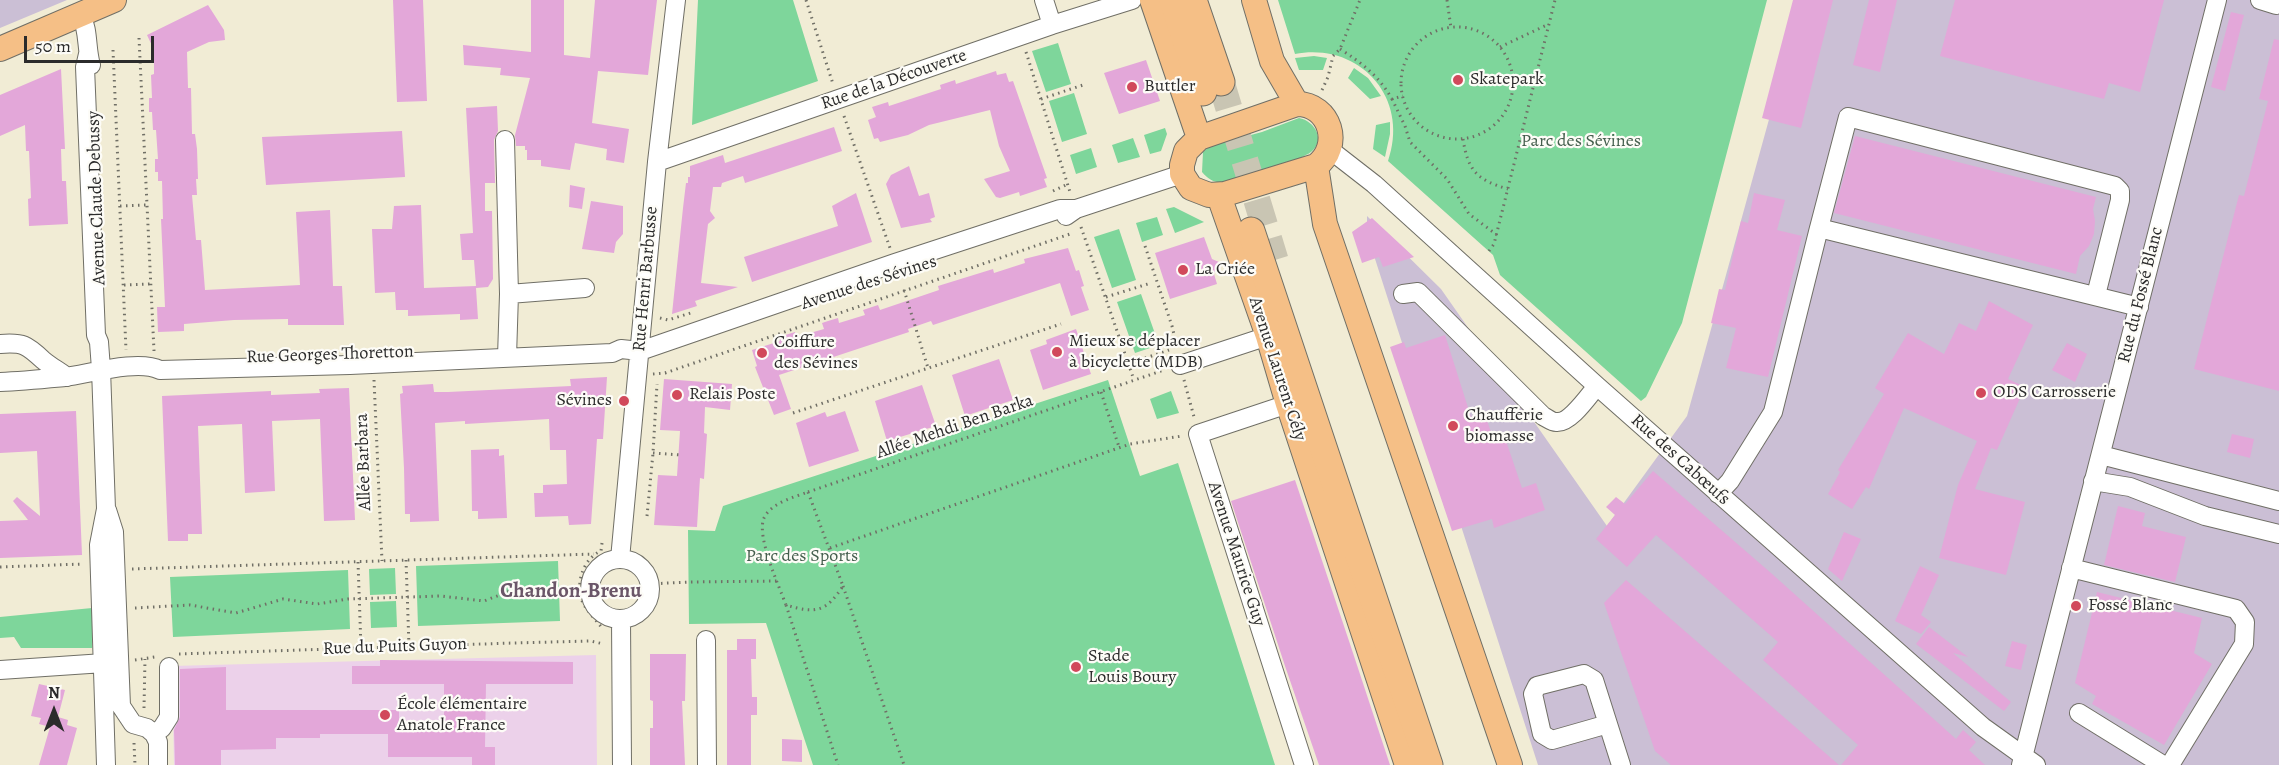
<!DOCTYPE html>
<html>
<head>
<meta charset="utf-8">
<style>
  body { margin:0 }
  #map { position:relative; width:2279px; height:765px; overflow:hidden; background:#f1ecd5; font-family:Alegreya,serif }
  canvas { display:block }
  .north { position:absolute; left:24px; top:681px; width:60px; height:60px; -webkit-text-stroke:4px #fdfcf7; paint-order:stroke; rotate:0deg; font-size:16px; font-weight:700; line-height:24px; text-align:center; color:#2b2b2b }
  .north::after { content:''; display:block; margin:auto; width:21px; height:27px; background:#2b2b2b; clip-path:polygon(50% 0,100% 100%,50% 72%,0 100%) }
  .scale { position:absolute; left:24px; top:36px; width:130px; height:27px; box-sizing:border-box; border:3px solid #2b2b2b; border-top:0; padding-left:8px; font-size:18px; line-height:21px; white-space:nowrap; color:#2b2b2b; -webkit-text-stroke:4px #fdfcf7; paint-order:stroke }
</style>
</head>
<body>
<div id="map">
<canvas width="2279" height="765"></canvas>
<div class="north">N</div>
<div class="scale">50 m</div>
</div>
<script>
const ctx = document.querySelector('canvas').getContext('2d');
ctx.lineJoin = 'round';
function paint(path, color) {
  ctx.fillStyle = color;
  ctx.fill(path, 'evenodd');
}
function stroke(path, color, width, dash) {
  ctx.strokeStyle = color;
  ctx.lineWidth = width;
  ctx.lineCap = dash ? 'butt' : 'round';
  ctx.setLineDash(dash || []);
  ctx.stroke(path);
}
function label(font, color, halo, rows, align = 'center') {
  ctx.font = font + ' Alegreya,serif';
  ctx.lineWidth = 4.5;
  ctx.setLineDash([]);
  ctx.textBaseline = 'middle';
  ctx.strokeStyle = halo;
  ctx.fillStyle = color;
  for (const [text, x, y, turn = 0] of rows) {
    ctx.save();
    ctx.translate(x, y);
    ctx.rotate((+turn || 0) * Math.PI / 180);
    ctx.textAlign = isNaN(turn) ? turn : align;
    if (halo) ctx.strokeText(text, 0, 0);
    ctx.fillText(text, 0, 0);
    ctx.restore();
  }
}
const built = new Path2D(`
  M596,655l1,110h-423l-2,-99z`);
const industrial = new Path2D(`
  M0,0h67l-67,28z
  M1802,0h477v765h-741l-171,-531v-18l74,73 166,237 80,-110z`);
const green = new Path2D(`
  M698,0h95l25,81 -126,44z
  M1278,0h489l-85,323 -36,74 -5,4 -141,-126 -7,-20 -105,-94c22,-63 -28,-119 -93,-107z
  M1058,43l13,41 -25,8 -14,-41z
  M1314,56l13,2 -4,12h-24l-4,-12z
  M1354,68l14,10 13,18 -11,3 -22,-21z
  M1074,93l13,41 -25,8 -13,-41z
  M1299,118c16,3 27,22 12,34 -10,8 -77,32 -89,31 -9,-1 -14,-4 -20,-11l1,-20 7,-6 52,-14z
  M1390,122v12l-5,23 -12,-8 3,-24z
  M1165,128l2,6 -6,17 -11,3 -6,-19z
  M1133,138l7,19 -22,6 -6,-18z
  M1091,148l6,19 -21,7 -6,-19z
  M1174,207l30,15 -29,11 -9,-24z
  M1157,217l6,18 -21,7 -6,-19z
  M1119,229l17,51 -24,8 -18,-51z
  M1141,294l18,51 -24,8 -18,-51z
  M1108,380l32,96 38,-13 97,302h-462l-47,-142 -77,1 -1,-94 27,1 8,-25z
  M1171,391l8,22 -22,6 -7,-20z
  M558,561l2,60 -142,5 -2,-60z
  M395,568l1,26 -26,1 -1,-26z
  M348,570l2,59 -177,8 -3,-60z
  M396,601l1,26 -26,1 -1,-26z
  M92,608v40h-71l-7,-11 -14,1v-21z`);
const building = new Path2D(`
  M393,0h30l4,101 -30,1z
  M531,0h33v55l26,3 5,-58h62l-9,75 -50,-4 -6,52 37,6 -5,34 -18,-3 1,-11 -32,-6 -5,27 -29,-4v-6h-14v-10h-2v-4h-9l-1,-11 15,-57 -30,-3 1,-7 -37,-3 -1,-20 68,7z
  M1793,0h40l-32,128 -39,-10z
  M1869,0h28l-17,72 -27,-7z
  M1955,0h209l-24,92 -31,-9 -5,16 -164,-43z
  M208,5l16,25 1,10 -16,2 -22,10 1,36h3l1,46h3l2,15 1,30h-2l1,16h-5l4,45h5l4,50 95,-5 -4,-73 34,-2 3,76h9l2,39h-56v-6l-54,1 -50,4v7l-26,1 -1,-25h8l-4,-88h2l-1,-38h-4v-9h-3v-13h3l-2,-29h-3l-1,-18h-3v-14h3l-1,-23 3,-1v-24l-7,-15z
  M2231,12l13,3 -19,76 -14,-4z
  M2274,39l5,1v351l-85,-22 45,-174 5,1 24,-95 -9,-2z
  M1146,60l14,41 -41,13 -15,-41z
  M61,69l4,80h-4l1,32h4l2,43 -39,2 -1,-27 3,-1 -2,-47h-3l-1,-26 -25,11v-41z
  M996,71l1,4 9,-2 3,9 4,-1 34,97 -3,1 3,8 -27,9 -1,-4 -19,6 -4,-1 -12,-18 26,-8 -11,-25 -9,-36 -61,15 -21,10 -28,7 -2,-4 -4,1 -6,-19 8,-3 -4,-10 16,-5 1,4 52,-17 -1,-4 15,-5 1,4z
  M497,106l1,25 -4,9 1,43h-10v28h7l1,68 -5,8 -12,1 2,31 -18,1v-6l-52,2v-6h-12l-1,-18 -20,1 -3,-64h20l2,-23 27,-1 3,83 52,-2 -2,-26h-12l-2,-26 13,-1 -7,-125z
  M834,127l8,24 -97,32 -2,-7 -21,7 -1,4h-8l-3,24 5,7 -7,6 -7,59 37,4 -43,14 2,5 -25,8 11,-106 3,-25h2v-6h2v-11l33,-11 2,8z
  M402,131l3,46 -139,8 -4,-48z
  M1855,136l241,61 -3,12 2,12 -1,13 -5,12 -9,10 -4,18 -242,-61z
  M909,166l10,30 10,-3 6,24 -5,2 2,3 -31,6 -15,-44 5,-9z
  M570,185l15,3 -3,21 -13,-2z
  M856,193l16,49 -120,40 -8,-25 94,-31 -6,-20z
  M1754,193l31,7 -8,30 25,6 -34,141 -42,-9 10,-40 -25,-5 8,-34 6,1 16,-69 7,2z
  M591,201l32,5v28l-7,8 -2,11 -32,-4z
  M1372,218l42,39 -31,10 -4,-10 -17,6 -10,-31z
  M1204,237l8,22 7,3 -5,12 3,10 -47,15 -15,-46z
  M1068,248l8,23 3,-1 5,16 -3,1 8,23 -18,6 -11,-33 -127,42 -2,-4 -23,8 1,3 -130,43 12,34 -17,6 -19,-48 2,-1 -5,-16 28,-9 -1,-4 16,-5 1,5 28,-8 -2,-6 6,-2 10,-3 1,5 26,-8 -2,-5 15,-5 2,5 59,-20 -1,-4 55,-17 1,4 31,-10 -1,-4z
  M1989,301l44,24 -25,54 17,8 -28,63 -6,-2 -16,41 50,13 -19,73 -67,-17 19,-73 19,-44 -73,-33 -35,81 -3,-2 -14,22 -24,-15 12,-22 -2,-2 46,-76 -9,-6 33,-55 36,21 15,-31 17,8z
  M1076,329l15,45 -48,16 -13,-40 17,-6 -1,-4z
  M1445,335l26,82 13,-5 9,26 11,-3 18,53 14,-5 9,27 -51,18 -2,-9 -40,12 -62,-184 14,-5 2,6z
  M2067,343l20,11 -12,28 -23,-12z
  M999,359l14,41 -48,16 -13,-41z
  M607,377l-4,62h-6l-6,85 -22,1 -1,-9 -33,1 -1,-24h9v-8l24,-1 -1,-34h-16l-1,-31 -84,5v-3l-30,2 4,98 -29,1v-8h-5l-1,-46 -4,-74 3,-1 -1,-7 31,-2 1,8h14l123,-6 -1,-7z
  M664,379l68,5 -2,26 -25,-3 -1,26 3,1 -3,45 -4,-1 -3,49 -43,-2 4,-50 19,1 3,-45 -20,-1z
  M922,385l14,41 -49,15 -12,-40z
  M349,388l6,132 -31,1 -4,-102 -48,2 3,70 -30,2 -3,-69 -44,2 4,108h-14v7h-20l-6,-145 109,-5v4l49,-2 -1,-4z
  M76,411l6,144 -82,3v-37l28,-1 -15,-19 4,-4 23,19 -3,-65 -37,2v-39z
  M845,411l14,40 -50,16 -13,-44 29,-11 2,5z
  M2232,434l22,5 -4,19 -23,-6z
  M499,449v7l5,-1 3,63 -29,1v-8h-6l-1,-61z
  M1653,471l118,102 185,166 7,-9 13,12 -7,8 16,15h-144l17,-20 -95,-85 15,-18 -122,-107 -29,32 -31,-28 19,-24 -9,-8 10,-10 9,7z
  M1295,480l55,164 40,121h-71l-34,-99 -54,-165z
  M2118,506l27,7 -3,13 44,11 -11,45 -71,-17z
  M1844,532l17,7 -19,42 -14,-12z
  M1920,566l19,9 -18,40 10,7 -10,12 -26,-13z
  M1626,580l213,185h-168l-16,-14 -51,-148z
  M2097,592l105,26 -8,35 18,11 -48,81 -72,-41 4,-8 -21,-13z
  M1929,627l39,30 -15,-4 58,49 -7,9 -88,-67z
  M737,639h19v20h-5l1,38h5v18h-6v50h-24v-115h10z
  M2012,641l15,4 -6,25 -16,-4z
  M650,654h36l-1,47h-3l3,64h-35v-37h3v-27l-3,-1z
  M380,660l193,2v22h-87l-1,63h10v18h-23v-8h-84v-23h-68v4h-44v11l-55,1v15h-46l-1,-35 6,-13v-48l46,-2v43h173v18h45v-44h-92v-18h28z
  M39,684l26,6 -7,27 10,3 -1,5 10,3 -10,37h-28l11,-38 -11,-3 2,-6 -10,-2z
  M782,739l20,1v22l-20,-1z`);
const highwayTunnel = new Path2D(`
  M1221,82l54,178`);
const path = new Path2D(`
  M806,0l27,84
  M1447,0l4,28
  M1401 83a56 56 0 1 1 112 0a56 56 0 1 1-112 0Z
  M139,38l15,313
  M1500,47l49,-23
  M1340,49c22,14 39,27 52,50l11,-3
  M113,50l13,300
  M1026,52l44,140
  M1322,90l6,-13 5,-21 7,-7 20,-49
  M1041,99l42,-14
  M1392,99l13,27 5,16 37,37 22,35 28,21
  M844,116l46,132
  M1463,139c5,32 14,41 45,50
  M1053,191l15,-7
  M120,206l27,-1
  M1081,227l53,153
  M1145,246l27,80 5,21
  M1489,251l5,-7 61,-244
  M124,285l26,-1
  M904,290l24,78
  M1106,297l45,-14
  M660,318l8,2 26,-8
  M1128,364l41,-14
  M653,374l12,-1 405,-139
  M374,380l8,181
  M1184,380l10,37
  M1101,392l18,55
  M793,413l268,-89
  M653,453l28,2
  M808,492l356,-122
  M808,492l35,94c-17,26 -27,28 -57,19 -7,-19 -30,-69 -22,-87 7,-15 30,-21 44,-26z
  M647,516l6,-63 4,-69
  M602,543l-1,8c-19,8 -27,36 -17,54 5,8 13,16 18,23
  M830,548l300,-104 52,-8
  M406,560l3,86
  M358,562l3,86
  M0,567l83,-3
  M132,569l462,-15
  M649,584l40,-2 89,-1
  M843,586l61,179
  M786,605l52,160
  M135,608l55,-3 46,8 47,-14 34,5 31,-5 93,-3 43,5 34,-13 49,2
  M179,654l334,-11 77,-2 14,3
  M135,660l20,-3
  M144,708l1,-49
  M134,743l1,22`);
const minor = new Path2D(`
  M1044,0l8,25
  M2260,0l16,5
  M81,15c8,15 5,34 10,50
  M88,54l-3,13 11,268 3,7 2,27 5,140 -7,36 7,220
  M505,140l4,154 -2,63
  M1329,149l45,35 223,202 386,341 53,38
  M657,162l395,-137 80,-25
  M1066,216l10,-7 106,-35
  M1819,228l29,-111 267,69 5,5v9l-24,95
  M509,294l76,-6
  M1403,294l15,-2 125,124c4,2 9,6 13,6 14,2 33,-27 41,-36
  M0,344c23,-2 27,1 43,16 7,6 16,11 24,17
  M1180,365l88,-29
  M0,382c22,-1 43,-3 65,-5 24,-3 73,-18 95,-7l190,-5 262,-12 9,-4 19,2 255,-88 165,-54h16
  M1288,404l-90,30 106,331
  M2101,455l178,46
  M2093,481l37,6 75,29 74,18
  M1718,494l12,-13 43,-69 46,-184 320,79
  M107,510l7,22 7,174 12,18 14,4 7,6 4,8v23
  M620,559l37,-397 19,-162
  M590 589a30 30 0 1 1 60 0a30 30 0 1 1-60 0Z
  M2071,568l165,41 9,13 -1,22 -74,121
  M621,619l1,146
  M706,640l1,125
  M0,670l104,-7
  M2079,713l84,52
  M1608,724l-56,16 -10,-6 -9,-40 4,-8 47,-12 10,6 27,85
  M154,734l8,-6 7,-11v-50
  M2021,765l196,-765`);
const major = new Path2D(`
  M1152,0l47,138
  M1254,0l18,61 25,43
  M0,49l114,-49
  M1297,104c33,0 46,42 19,62l-91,28 -16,1 -18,-7 -9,-14v-9l4,-14 13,-13z
  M1316,166l9,58 185,541
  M1219,196l49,140 20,68 119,361`);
const highway = new Path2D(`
  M1173,0l30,92
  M1193,0l28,82
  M1251,231l178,534`);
const markers = [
  [1458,80,6,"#d1495b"],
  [1132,87,6,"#d1495b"],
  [1183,270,6,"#d1495b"],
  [1057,352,6,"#d1495b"],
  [762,353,6,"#d1495b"],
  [1981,393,6,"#d1495b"],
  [677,395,6,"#d1495b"],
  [624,401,6,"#d1495b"],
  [1453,426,6,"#d1495b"],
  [2076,606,6,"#d1495b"],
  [1076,667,6,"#d1495b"],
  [385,715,6,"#d1495b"]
];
const streetNames = [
  ["Rue de la Découverte",894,80,-19],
  ["Avenue Claude Debussy",97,198,-92],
  ["Rue Henri Barbusse",646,279,-85],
  ["Avenue des Sévines",869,283,-18],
  ["Rue du Fossé Blanc",2141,295,-76],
  ["Rue Georges Thoretton",330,355,-2],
  ["Avenue Laurent Cély",1277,369,72],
  ["Allée Mehdi Ben Barka",955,427,-19],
  ["Rue des Cabœufs",1680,460,42],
  ["Allée Barbara",364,462,-92],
  ["Avenue Maurice Guy",1236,554,72],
  ["Rue du Puits Guyon",395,647,-2]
];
const poiNames = [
  ["Skatepark",1470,80],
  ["Buttler",1144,87],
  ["La Criée",1195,270],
  ["Mieux se déplacer",1069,342],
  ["à bicyclette (MDB)",1069,363],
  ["Coiffure",774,343],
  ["des Sévines",774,364],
  ["ODS Carrosserie",1993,393],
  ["Relais Poste",689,395],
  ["Sévines",612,401,"right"],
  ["Chaufferie",1465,416],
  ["biomasse",1465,437],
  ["Fossé Blanc",2088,606],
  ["Stade",1088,657],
  ["Louis Boury",1088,678],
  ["École élémentaire",397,705],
  ["Anatole France",397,726]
];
const parkNames = [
  ["Parc des Sévines",1581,142],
  ["Parc des Sports",802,557]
];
const quarterNames = [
  ["Chandon-Brenu",571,592]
];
paint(built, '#ecd1ea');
paint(industrial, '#cbbfd5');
paint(green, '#7ed69b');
paint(building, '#e3a7d9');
stroke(highwayTunnel, '#c9c5b3', 27, [27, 14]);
stroke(minor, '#706f66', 20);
stroke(major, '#706f66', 26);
stroke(highway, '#706f66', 29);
stroke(path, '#706f66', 3, [1.5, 4.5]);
stroke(minor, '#fff', 18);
stroke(major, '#f5bf86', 24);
stroke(highway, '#f5bf86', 27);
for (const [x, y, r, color] of markers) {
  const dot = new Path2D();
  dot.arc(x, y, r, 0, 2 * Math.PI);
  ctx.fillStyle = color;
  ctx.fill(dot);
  stroke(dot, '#fdfcf7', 2);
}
label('18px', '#2b2b2b', '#fdfcf7', streetNames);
label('18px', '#2b2b2b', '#fdfcf7', poiNames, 'left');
label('18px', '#445e4d', '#fdfcf7', parkNames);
label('bold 21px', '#6b5668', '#fdfcf7', quarterNames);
</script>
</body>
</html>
